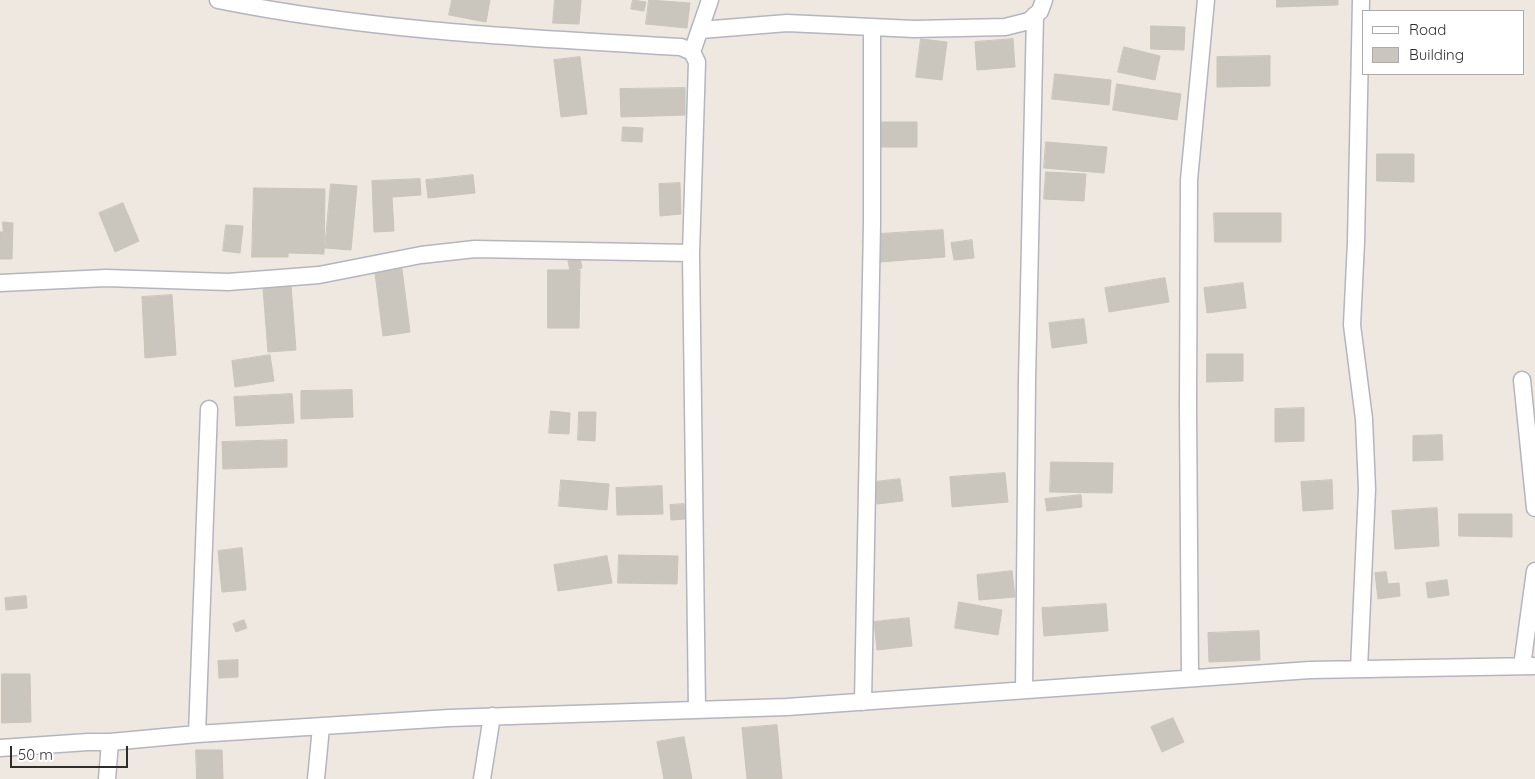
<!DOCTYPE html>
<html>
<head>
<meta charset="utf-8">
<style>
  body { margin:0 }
  #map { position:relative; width:1535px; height:779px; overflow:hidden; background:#eee8e0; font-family:Quicksand,sans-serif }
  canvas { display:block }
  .legend { position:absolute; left:1362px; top:10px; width:162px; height:65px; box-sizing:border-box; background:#fff; border:1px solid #ababab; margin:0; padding:6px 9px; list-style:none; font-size:15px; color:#2d2d2d }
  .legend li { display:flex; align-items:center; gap:10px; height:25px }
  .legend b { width:25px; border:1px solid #ababab }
  .scale { position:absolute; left:10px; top:746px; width:118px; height:22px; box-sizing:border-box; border:2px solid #2d2d2d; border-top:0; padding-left:6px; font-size:15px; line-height:18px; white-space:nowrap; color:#2d2d2d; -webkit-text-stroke:4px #fff; paint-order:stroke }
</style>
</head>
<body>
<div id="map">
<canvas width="1535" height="779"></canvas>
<ul class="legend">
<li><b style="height:6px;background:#fff"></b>Road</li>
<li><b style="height:14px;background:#cac6be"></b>Building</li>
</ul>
<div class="scale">50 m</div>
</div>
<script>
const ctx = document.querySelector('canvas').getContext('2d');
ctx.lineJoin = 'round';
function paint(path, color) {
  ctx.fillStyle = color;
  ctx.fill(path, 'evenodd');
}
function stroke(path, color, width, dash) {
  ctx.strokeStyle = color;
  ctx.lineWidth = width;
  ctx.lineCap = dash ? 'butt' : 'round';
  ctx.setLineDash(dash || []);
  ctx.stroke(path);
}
const building = new Path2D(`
  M452,0h38l-4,22 -37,-7z
  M555,0h26l-2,24 -26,-1z
  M633,0l13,2 -2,9 -13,-2z
  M649,0l41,3 -3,25 -41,-4z
  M1277,0h61v5l-61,2z
  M1151,26l34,1 -1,23 -33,-1z
  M921,39l26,3 -5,38 -26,-3z
  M1013,39l2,28 -38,3 -2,-28z
  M1124,47l36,9 -5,24 -37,-8z
  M1270,56v30l-53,1v-30z
  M580,57l7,57 -26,3 -7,-57z
  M1055,74l56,6 -2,25 -57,-6z
  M1117,84l64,10 -4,26 -64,-10z
  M685,88v27l-64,2 -1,-28z
  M880,122h37v25h-38z
  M623,127l20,1 -1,14 -20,-1z
  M1046,142l61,5 -3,26 -60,-5z
  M1377,154h37v28l-37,-1z
  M1046,172l40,2 -2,27 -40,-2z
  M473,175l2,18 -47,5 -2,-18z
  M420,179l1,16 -29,2 2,34 -20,1 -2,-51z
  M680,183l1,31 -21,2 -1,-32z
  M331,184l26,2 -6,64 -26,-2z
  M254,188l71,1 -1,65 -36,-1v4h-36z
  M123,203l16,38 -24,11 -16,-39z
  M1214,213h67v29h-66z
  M3,222l10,1 -1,36h-12v-27h3z
  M226,225l17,1 -3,27 -17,-2z
  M943,230l2,27 -65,5 -1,-28z
  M972,240l2,18 -20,2 -3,-17z
  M580,258l2,10 -12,3 -2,-10z
  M402,269l8,63 -27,4 -8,-63z
  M548,270h32l-1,58h-31z
  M1165,278l4,24 -60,10 -4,-24z
  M1243,283l3,25 -39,5 -3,-25z
  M291,285l5,65 -28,2 -5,-64z
  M172,295l4,60 -31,3 -3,-61z
  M1084,319l3,24 -35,5 -3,-25z
  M1207,354h36v27l-36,1z
  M270,355l4,26 -39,6 -3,-26z
  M352,390l1,27 -52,2v-28z
  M292,394l2,29 -58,3 -2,-29z
  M1304,408v33l-29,1v-33z
  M551,411l19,2 -1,21 -20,-1z
  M579,412h17l-1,29 -17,-1z
  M1442,435l1,25 -30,1v-25z
  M287,440v27l-64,2 -1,-27z
  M1051,462l62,1 -1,30 -62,-1z
  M1005,473l3,29 -56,5 -2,-30z
  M900,479l3,22 -26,3 -2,-22z
  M561,480l48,4 -2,26 -48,-4z
  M1332,480l1,29 -30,2 -2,-29z
  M662,486l1,28 -46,1 -1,-27z
  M1081,495l1,12 -35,4 -2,-12z
  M684,504l1,15 -14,1 -1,-15z
  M1437,508l2,38 -44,3 -3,-38z
  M1459,514h53v23l-53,-1z
  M242,548l4,42 -24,2 -4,-41z
  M619,555l59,1 -1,28 -59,-1z
  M607,556l5,27 -54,8 -4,-26z
  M1012,571l3,26 -36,3 -2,-25z
  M1386,572l2,12 11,-1 1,13 -22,3 -3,-26z
  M1447,580l2,15 -21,3 -2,-15z
  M26,596l1,12 -21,2 -1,-12z
  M959,602l43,8 -4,25 -43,-7z
  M1106,604l2,27 -64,5 -2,-28z
  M909,618l3,28 -35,4 -3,-28z
  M244,620l3,8 -11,4 -3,-8z
  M1259,631l1,29 -51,2 -1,-29z
  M238,660v17l-19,1 -1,-17z
  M2,674h28l1,48 -29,1z
  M1173,718l11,24 -22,10 -11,-25z
  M777,725l5,54h-35l-5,-51z
  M684,737l8,42h-28l-7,-37z
  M196,750h26l1,29h-26z`);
const minor = new Path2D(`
  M218,0c153,31 308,38 463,47l11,5 5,10 -6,191 6,456
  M701,30l86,-7 127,6 91,-2 24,-6 11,-10 4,-11
  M692,52l18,-52
  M0,283l106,-5 122,4 91,-7 102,-20 54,-6 216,4
  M1522,380l13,128
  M1522,666l13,-95
  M1359,669l8,-180 -3,-70 -12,-94 4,-83 5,-242
  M1190,678l-2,-270 1,-228 17,-180
  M1024,690l3,-310 8,-365
  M863,702l9,-478v-197
  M197,734l12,-325
  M110,742l87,-8 252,-16 338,-11 523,-37 225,-4
  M0,748l88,-6h22l-3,37
  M316,779l5,-52
  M482,779l10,-63`);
paint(building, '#cac6be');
stroke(building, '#cac4b9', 1);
stroke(minor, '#b3b6c0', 19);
stroke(minor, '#fff', 16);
</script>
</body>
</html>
